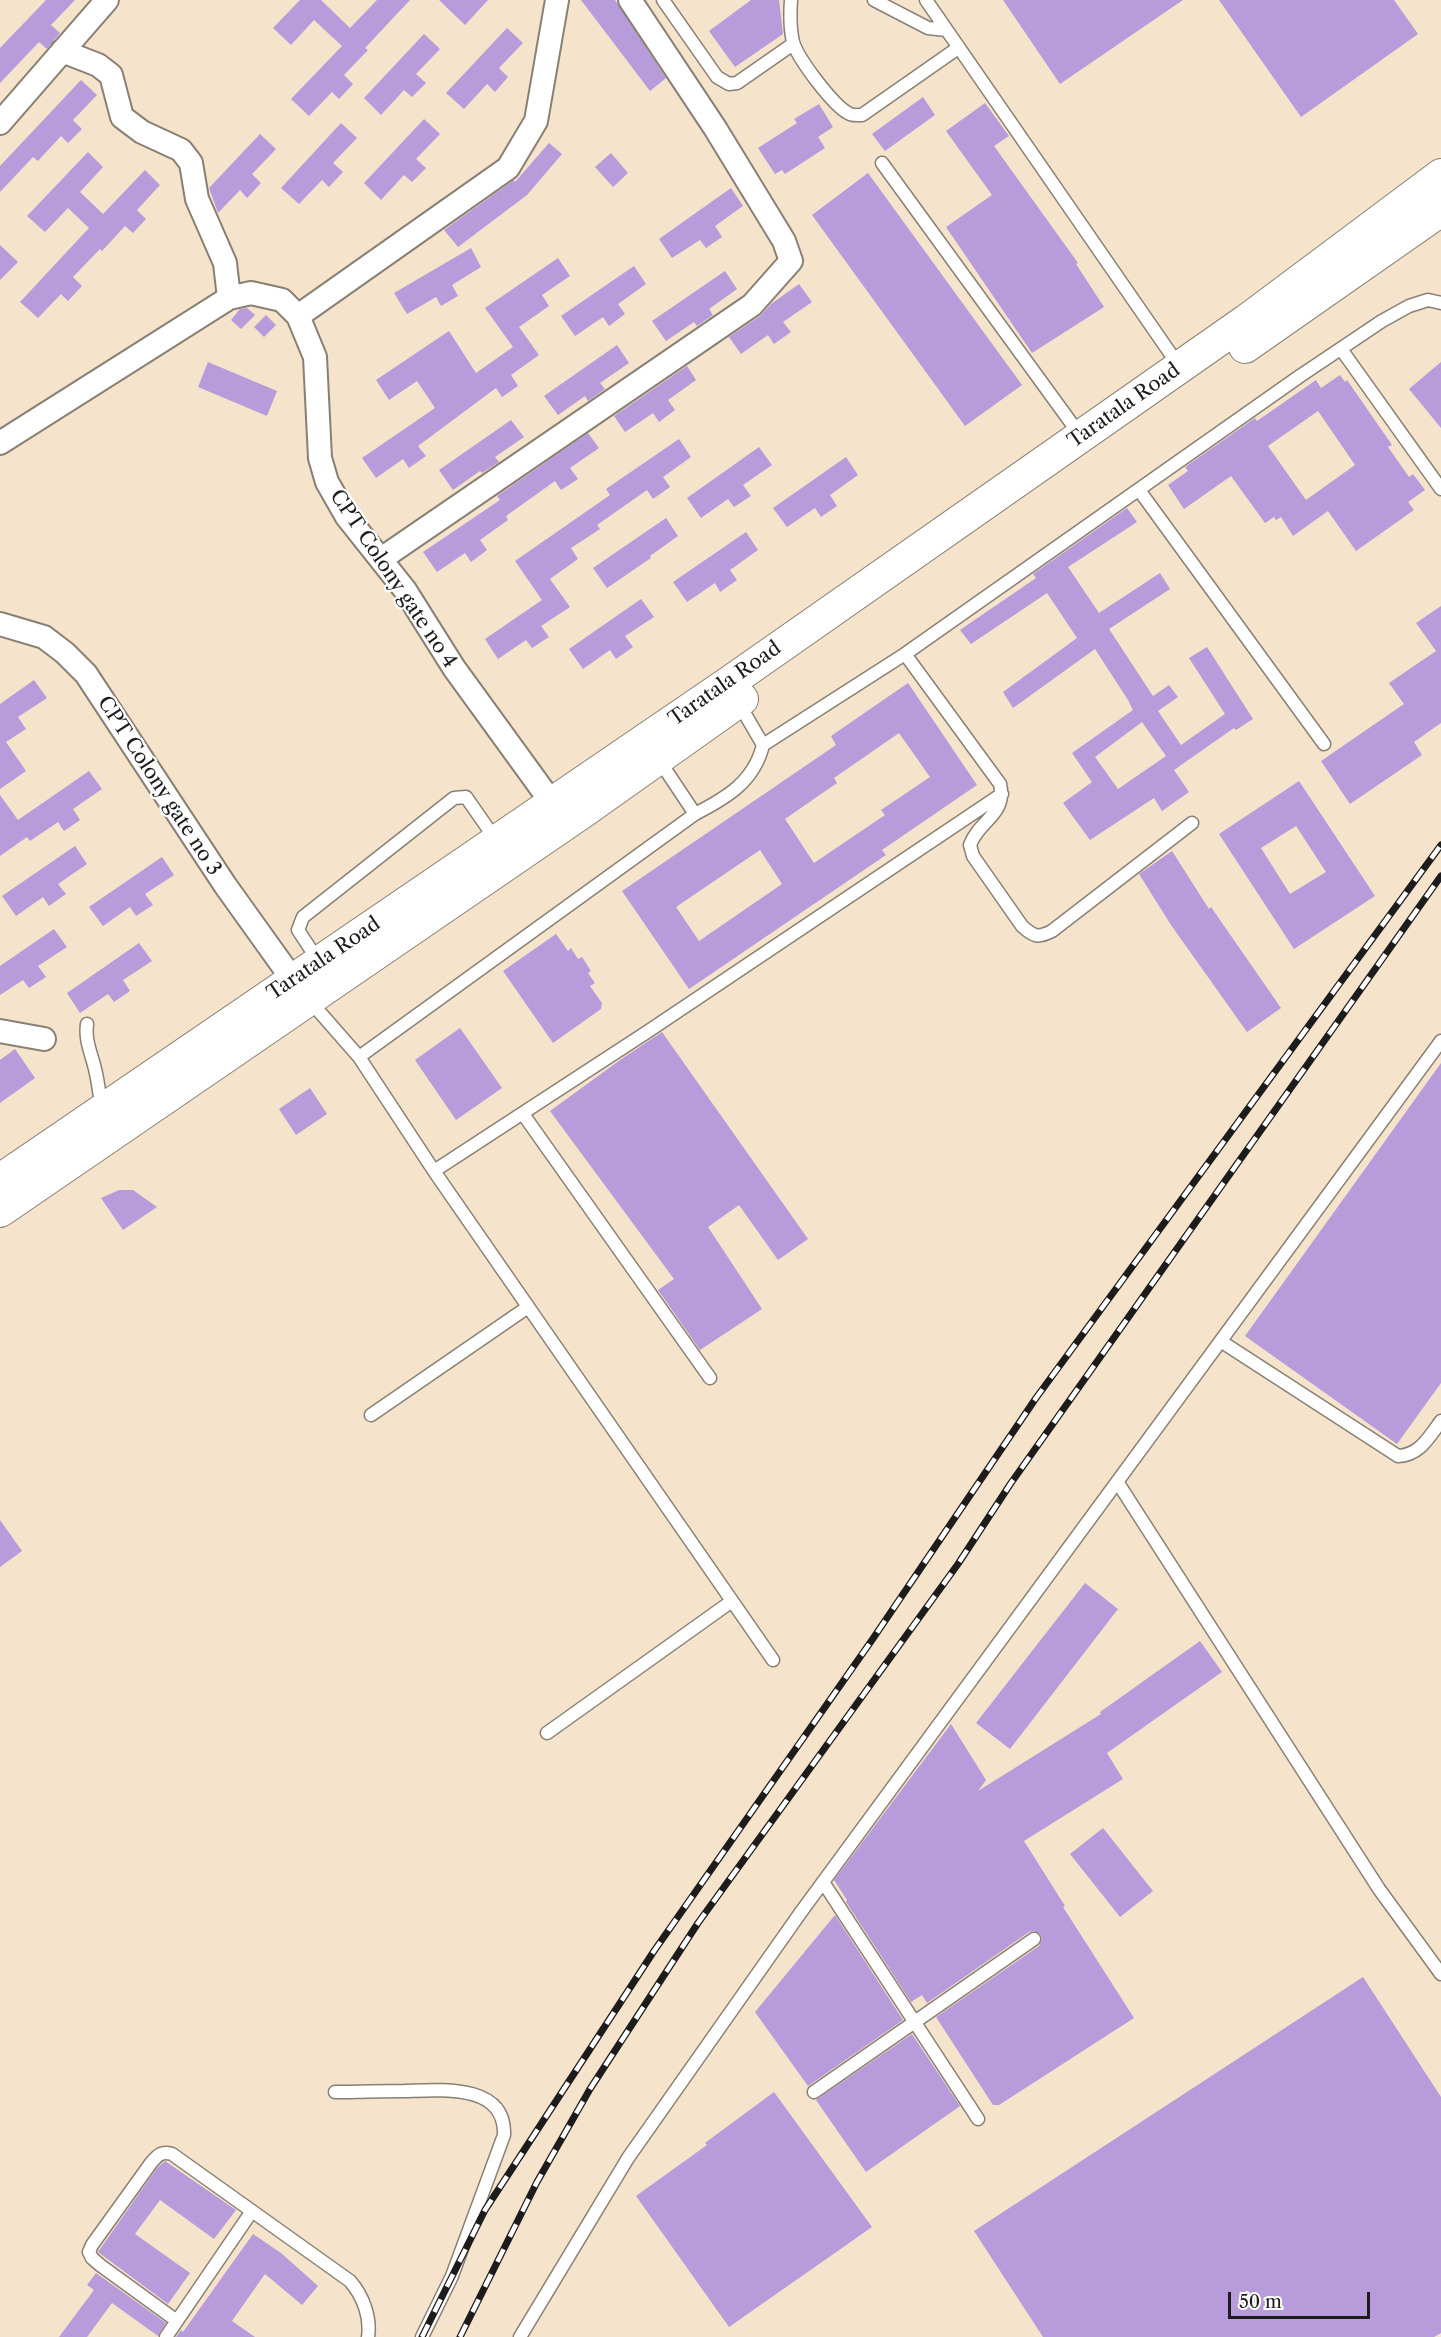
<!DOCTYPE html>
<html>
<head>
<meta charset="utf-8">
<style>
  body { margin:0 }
  #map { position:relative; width:1441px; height:2337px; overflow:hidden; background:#f5e3cb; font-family:"Libre Caslon Text",serif }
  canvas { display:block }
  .scale { position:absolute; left:1228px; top:2292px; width:142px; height:27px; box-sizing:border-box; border:3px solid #1c1c1c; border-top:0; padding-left:8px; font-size:18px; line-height:21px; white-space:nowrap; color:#1c1c1c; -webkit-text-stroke:4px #fff; paint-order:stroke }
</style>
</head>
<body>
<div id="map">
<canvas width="1441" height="2337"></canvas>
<div class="scale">50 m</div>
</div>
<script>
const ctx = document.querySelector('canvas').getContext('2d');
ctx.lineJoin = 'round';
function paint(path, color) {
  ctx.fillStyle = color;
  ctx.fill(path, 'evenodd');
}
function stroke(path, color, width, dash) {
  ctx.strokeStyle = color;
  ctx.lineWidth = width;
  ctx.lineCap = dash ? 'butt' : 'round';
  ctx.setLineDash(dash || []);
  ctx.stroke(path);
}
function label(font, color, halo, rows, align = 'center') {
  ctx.font = font + ' "Libre Caslon Text",serif';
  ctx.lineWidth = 4.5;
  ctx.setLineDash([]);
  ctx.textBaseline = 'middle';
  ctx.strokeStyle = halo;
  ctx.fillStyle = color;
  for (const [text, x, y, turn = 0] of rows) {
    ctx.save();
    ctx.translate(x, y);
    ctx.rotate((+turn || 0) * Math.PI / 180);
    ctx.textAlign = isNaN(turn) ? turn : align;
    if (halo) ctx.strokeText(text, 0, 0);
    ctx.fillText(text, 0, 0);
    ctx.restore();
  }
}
const building = new Path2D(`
  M46,0h29l-24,25 9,8 -13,16 -8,-7 -39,41v-35z
  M300,0h21l29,28 27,-28h33l-45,48 3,2 -24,25 9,9 -14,15 -7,-7 -23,24 -18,-17 51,-53 -28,-26 -23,25 -18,-17z
  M439,0h49l-23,25z
  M581,0h34l51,78 -16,13z
  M751,0h28l4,34 -48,33 -26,-36z
  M1003,0h180l-123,84z
  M1219,0h175l24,34 -117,83z
  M507,28l16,15 -24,25 9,9 -13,15 -8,-8 -23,25 -18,-16z
  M424,34l16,15 -24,25 10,9 -14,14 -8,-7 -23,25 -17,-17z
  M81,80l16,15 -24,25 9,9 -14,14 -7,-7 -23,25 -5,-4 -33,35v-26z
  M923,97l12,18 -50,36 -13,-17z
  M985,103l24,33 -15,10 84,117 -2,1 28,43 -72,46 -86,-126 46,-32 -46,-64z
  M819,104l14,23 -15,10 7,11 -40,26 -3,-4 -7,4 -17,-26 39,-25 -3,-4z
  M424,119l16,15 -24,25 10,9 -14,14 -8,-7 -23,25 -17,-17z
  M341,123l16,15 -24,25 10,9 -14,15 -7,-7 -23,24 -18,-16z
  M260,134l16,15 -24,25 9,9 -14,15 -7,-8 -22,23 -9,-25z
  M549,143l13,11 -35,41 -69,52 -14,-17 70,-50 1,2z
  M88,152l15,15 -23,25 23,22 42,-44 15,15 -23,25 9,9 -13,14 -8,-7 -23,25 -2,-2 -27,28 9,9 -14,15 -7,-7 -23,24 -18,-16 69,-74 -21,-20 -23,24 -18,-16z
  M611,153l17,20 -15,14 -18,-20z
  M868,173l154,212 -57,41 -153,-211z
  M731,188l12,18 -28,20 7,11 -16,11 -6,-8 -28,18 -13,-19z
  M0,245l18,17 -18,18z
  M471,248l10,19 -29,18 6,11 -17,10 -5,-9 -29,17 -13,-21z
  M558,258l12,18 -28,19 7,11 -30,21 20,28 -28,20 7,11 -16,11 -6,-9 -78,58 8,10 -17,12 -6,-9 -27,19 -14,-20 73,-50 -18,-27 -28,19 -13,-20 73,-49 27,42 37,-26 -28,-39z
  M634,266l12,18 -28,20 7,10 -16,12 -6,-9 -28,19 -14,-20z
  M725,271l12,18 -28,20 4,6 -16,11 -3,-4 -28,19 -14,-20z
  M799,284l13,18 -29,20 8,10 -17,12 -6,-9 -27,19 -12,-17 31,-21 11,-12z
  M247,308l8,7 -14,14 -10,-9 9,-11z
  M266,315l10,10 -12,12 -10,-10z
  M617,345l12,18 -29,20 5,6 -17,12 -3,-5 -27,19 -14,-19z
  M208,362l69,29 -10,25 -69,-29z
  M1441,362v66l-32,-39z
  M687,366l9,14 -28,20 7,10 -16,12 -6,-9 -28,19 -11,-16z
  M1340,375l5,7 2,-2 45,65 -4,2 21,30 4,-3 12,16 -17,12 6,8 -58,41 -28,-40 -35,25 -12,-19 -5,3 -2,-3 -9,6 -34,-47 -47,33 -16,-24 20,-14 -3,-4 70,-49 2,3 59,-41 5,8zM1318,411l37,54 -49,35 -38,-54z
  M511,420l13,17 -29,20 4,5 -17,11 -2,-2 -27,19 -14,-20z
  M588,433l11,15 -29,20 8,11 -17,11 -6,-9 -49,35 2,4 -28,20 7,10 -16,12 -6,-9 -28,19 -14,-20 77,-52 -3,-4z
  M679,439l12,18 -28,20 7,10 -17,12 -6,-9 -50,35 3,4 -29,19 7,11 -28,20 20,28 -29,19 8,11 -17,11 -6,-8 -28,19 -13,-20 57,-39 -27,-39 95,-66 -4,-6z
  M759,447l13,18 -29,20 8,11 -17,11 -6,-8 -27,19 -14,-20z
  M846,457l12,18 -28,20 7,11 -16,11 -6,-9 -28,19 -14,-19z
  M1127,508l10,14 -69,45 31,46 61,-40 10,16 -61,40 44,67 16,-11 9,12 -20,14 23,34 44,-31 -36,-56 18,-11 46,72 -17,11 -2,-2 -60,42 15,22 -27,19 -8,-13 -64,42 -27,-37 29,-21 -20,-29 61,-43 -5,-10 -33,-51 -82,59 -10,-16 74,-54 -30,-45 -76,51 -11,-14 76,-52 -3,-4zM1142,722l24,34 -48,33 -23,-32z
  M666,518l12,18 -28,20 1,2 -44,30 -14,-20z
  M746,532l12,18 -28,20 7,10 -17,12 -5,-9 -28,19 -14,-20z
  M641,599l13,18 -29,19 8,11 -17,12 -6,-9 -27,19 -14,-20z
  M1441,606v117l-27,19 8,13 -72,49 -29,-43 83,-57 -15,-21 47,-32 -20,-28z
  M34,680l13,18 -29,19 8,12 -20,13 20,29 -26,18v-85z
  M908,683l69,102 -95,65 4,5 -197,134 -67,-98 214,-146 -5,-9zM899,733l31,44 -49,33 4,5 -71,48 -29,-44 52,-36 -3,-5zM760,850l22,34 -83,57 -23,-34z
  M89,771l13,18 -29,20 7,11 -16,11 -6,-9 -28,19 -3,-4 -27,19v-61l18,25z
  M1299,781l76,115 -81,53 -75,-115zM1296,826l30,46 -36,22 -29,-46z
  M75,846l12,18 -29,20 8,10 -17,12 -6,-9 -27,19 -14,-20z
  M1172,851l37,58 2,-2 70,101 -34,24 -76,-107 -32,-51z
  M162,857l12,18 -29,19 8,11 -17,11 -6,-9 -27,19 -14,-19z
  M54,929l13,18 -29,19 8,11 -17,11 -6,-8 -23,15v-29z
  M556,934l12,17 3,-3 7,11 4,-2 9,14 -3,2 7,10 -5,3 12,17 -1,6 -48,34 -50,-72z
  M139,943l13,18 -29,19 7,11 -16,11 -6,-8 -28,19 -13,-20z
  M460,1028l42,60 -46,32 -41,-60z
  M662,1032l146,207 -30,21 -39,-55 -31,22 54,82 -62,41 -42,-60 16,-11 -124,-168 70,-51z
  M15,1049l20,29 -35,25v-43z
  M1441,1063v320l-44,61 -152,-108z
  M310,1088l17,26 -31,21 -17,-26z
  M119,1190h14l24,17 -34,23 -22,-32z
  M0,1520l22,31 -22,16z
  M1085,1583l33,26 -108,140 -34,-26z
  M1200,1641l22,31 -115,81 16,26 -99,62 41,65 -2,1 71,111 -135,87h-6l-57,-88 103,-71 3,-7 -2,-5 -6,-3 -5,1 -102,71 -5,-8 -11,7 -65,-100 1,-2 -13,-20 117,-156 35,56 -8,11 123,-77 -1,-2z
  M1103,1828l50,63 -33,26 -50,-63z
  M835,1915l68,105 -95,66 -53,-74z
  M1363,1977l78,120v236l-7,4h-391l-69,-106z
  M912,2034l48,72 -94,66 -50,-72z
  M774,2092l98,135 -143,100 -93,-131 71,-51 -2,-2z
  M165,2161l71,49 -22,29 -54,-39 -25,34 55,39 -22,31 -70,-52 59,-84z
  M253,2234l28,19 37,33 -16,19 -37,-31 -33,47 23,16h-79l5,-7 2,2z
  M96,2273l70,50 -8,13 -46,-33 -25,34h-28l35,-47 -7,-5z`);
const lane = new Path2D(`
  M663,0l54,77 12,7 8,-1 56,-39
  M791,0c-1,14 -1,29 2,42 5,17 40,63 55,71 4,3 9,2 14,2l96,-67
  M874,0l54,28 18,2
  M926,0l253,366
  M882,163l198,272
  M1341,349l100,140
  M1139,490l185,254
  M905,654l95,130c7,31 -21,36 -30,61l3,11 49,70c12,11 16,12 30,5l140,-108
  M738,702l25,43
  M659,760l36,54
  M319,962l-21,-32 5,-13 151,-119 12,-1 30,43
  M310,1001l49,56 75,114 339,489
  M87,1024c-2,16 3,26 7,41 4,14 5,29 8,42
  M359,1057l336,-243c31,-16 59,-32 68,-69l142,-91 395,-278 82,-55 27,-15 19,-6 13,3
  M523,1114l187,264
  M434,1171l213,-139 355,-238
  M1222,1342l176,114c22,-1 31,-19 43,-35
  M371,1415l157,-108
  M1118,1483l261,406 62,85
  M547,1733l185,-132
  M823,1882l155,237
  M335,2092c23,0 46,-1 69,-1 36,-1 102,-8 100,44l-52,141 -30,61
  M814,2092l220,-153
  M177,2321l-77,-56 -8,-7 -3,-6 3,-7 59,-82c7,-8 10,-12 21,-9l178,127c13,15 21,36 18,56
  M166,2337l86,-126
  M520,2337l108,-179 173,-246 640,-871`);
const street = new Path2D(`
  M62,51l36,14 13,10 11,42 20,15 39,18 10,13 6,36 28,64 4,35
  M0,123l107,-123
  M298,316l210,-148 28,-47 21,-121
  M0,443l229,-145 22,-5 31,7 16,16 17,41 5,101 7,24 20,35 58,73 49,78 98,135
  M381,559l371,-254 39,-44 -7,-20 -69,-113 -85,-128
  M0,624l44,13 21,16 21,21 139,211 68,95
  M0,1031l44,8`);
const secondary = new Path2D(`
  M1245,347l196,-137
  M0,1180l727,-496 520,-364 194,-145
  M0,1211l584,-400 158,-112`);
const rail = new Path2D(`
  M422,2337l63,-127 169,-259 218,-311 164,-242 405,-553
  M460,2337l77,-155 53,-93 108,-166 260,-359 53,-81 430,-607`);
const streetNames = [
  ["Taratala Road",1124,406,-35],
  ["CPT Colony gate no 4",393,579,56],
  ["Taratala Road",725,684,-35],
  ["CPT Colony gate no 3",159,786,57],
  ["Taratala Road",324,959,-34]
];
paint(building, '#b79bdb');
stroke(lane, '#888074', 15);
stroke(street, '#888074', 26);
stroke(secondary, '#888074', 34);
stroke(lane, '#fff', 12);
stroke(street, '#fff', 22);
stroke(secondary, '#fff', 32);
stroke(rail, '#1c1c1c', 7);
stroke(rail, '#fff', 4.5, [14]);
label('20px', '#1c1c1c', '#fff', streetNames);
</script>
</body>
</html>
